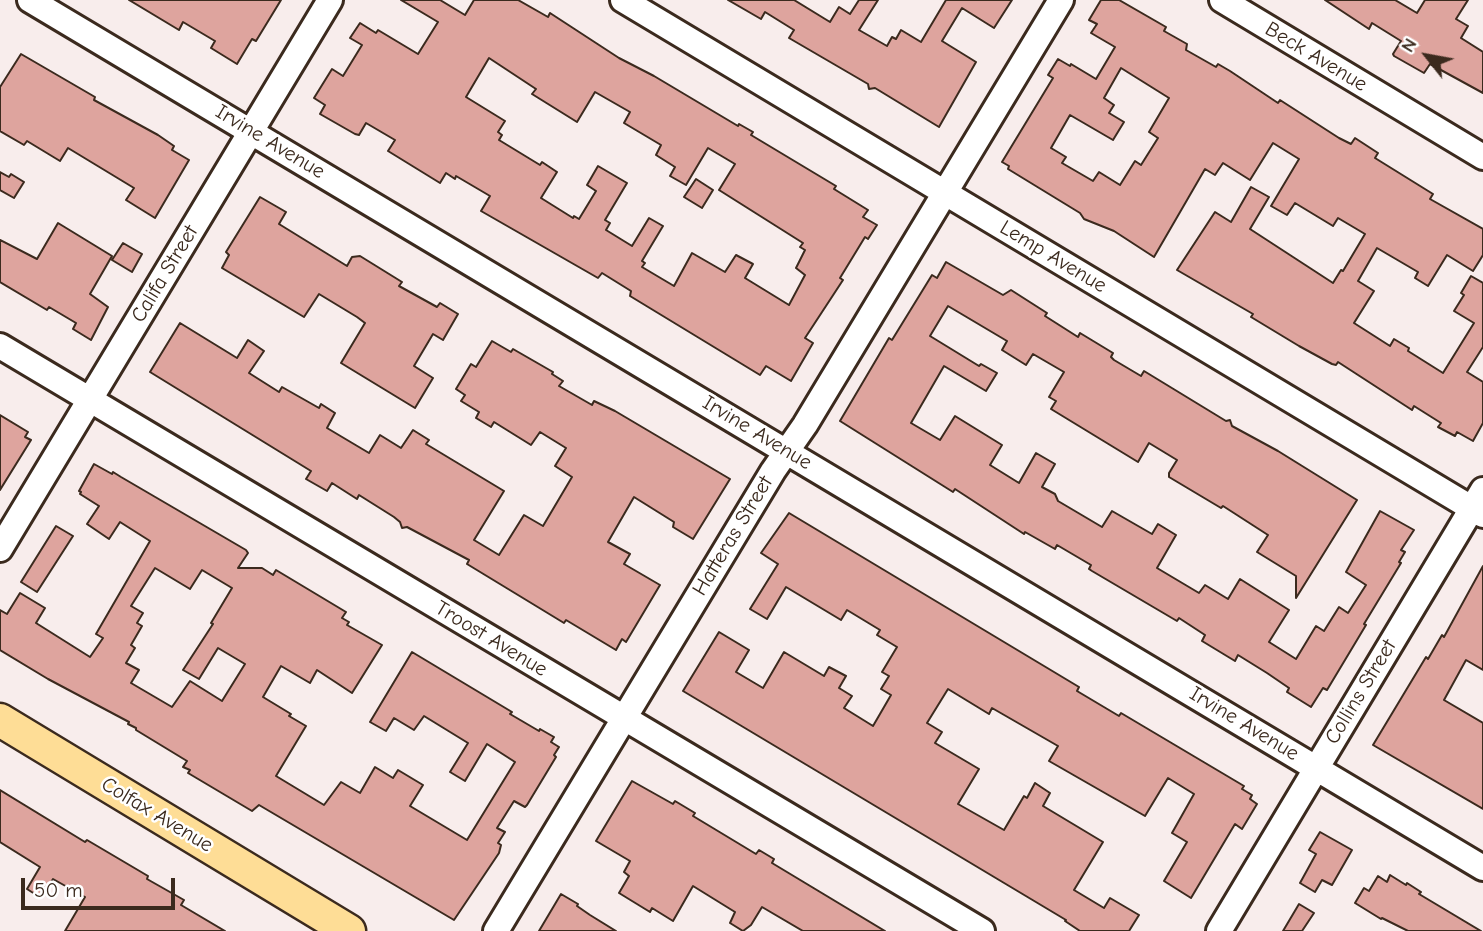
<!DOCTYPE html>
<html>
<head>
<meta charset="utf-8">
<style>
  body { margin:0 }
  #map { position:relative; width:1483px; height:931px; overflow:hidden; background:#f8edec; font-family:"Comic Neue",sans-serif }
  canvas { display:block }
  .north { position:absolute; left:1392px; top:21px; width:70px; height:70px; -webkit-text-stroke:5px #fff; paint-order:stroke; rotate:301deg; font-size:19px; font-weight:700; line-height:28px; text-align:center; color:#3b2a1e }
  .north::after { content:''; display:block; margin:auto; width:24px; height:32px; background:#3b2a1e; clip-path:polygon(50% 0,100% 100%,50% 72%,0 100%) }
  .scale { position:absolute; left:21px; top:878px; width:154px; height:32px; box-sizing:border-box; border:4px solid #3b2a1e; border-top:0; padding-left:9px; font-size:21px; line-height:24px; white-space:nowrap; color:#3b2a1e; -webkit-text-stroke:5px #fff; paint-order:stroke }
</style>
</head>
<body>
<div id="map">
<canvas width="1483" height="931"></canvas>
<div class="north">N</div>
<div class="scale">50 m</div>
</div>
<script>
const ctx = document.querySelector('canvas').getContext('2d');
ctx.lineJoin = 'round';
function paint(path, color) {
  ctx.fillStyle = color;
  ctx.fill(path, 'evenodd');
}
function stroke(path, color, width, dash) {
  ctx.strokeStyle = color;
  ctx.lineWidth = width;
  ctx.lineCap = dash ? 'butt' : 'round';
  ctx.setLineDash(dash || []);
  ctx.stroke(path);
}
function label(font, color, halo, rows, align = 'center') {
  ctx.font = font + ' "Comic Neue",sans-serif';
  ctx.lineWidth = 5;
  ctx.setLineDash([]);
  ctx.textBaseline = 'middle';
  ctx.strokeStyle = halo;
  ctx.fillStyle = color;
  for (const [text, x, y, turn = 0] of rows) {
    ctx.save();
    ctx.translate(x, y);
    ctx.rotate((+turn || 0) * Math.PI / 180);
    ctx.textAlign = isNaN(turn) ? turn : align;
    if (halo) ctx.strokeText(text, 0, 0);
    ctx.fillText(text, 0, 0);
    ctx.restore();
  }
}
const building = new Path2D(`
  M129,0h152l-25,41 -4,-2 -15,25 -26,-16 4,-7 -32,-19 -4,8z
  M401,0h39l25,15 9,-15h44l30,17 2,-4 69,45 35,18 84,50 1,-2 14,8 -2,3 85,51 -2,3 34,21 -5,7 14,8 -9,14 -3,-2 -25,41 3,2 -38,58 8,5 -22,38 -25,-15 -6,9 -130,-79 1,-5 -29,-18 -4,5 -117,-67 9,-15 -34,-20 -1,3 -9,-6 -6,10 -52,-32 7,-11 -29,-17 -7,12 -4,-1 -35,-20 5,-9 -11,-7 18,-29 11,7 19,-31 -12,-7 10,-15 16,10 2,-3 40,24 20,-32zM489,58l47,31 -4,5 45,28 18,-30 35,20 -6,11 37,22 -5,10 19,12 -5,9 16,9 22,-37 27,16 -16,26 84,53 -3,4 5,3 -9,18 9,7 -16,30 -44,-27 8,-14 -17,-9 -11,17 -33,-19 -18,33 -32,-19 3,-4 -3,-2 21,-35 -14,-8 -17,28 -26,-16 4,-7 -5,-3 22,-37 -29,-17 -11,19 9,6 -17,28 -5,-3 -1,2 -32,-20 16,-26 -15,-10 -2,3 -41,-25 3,-5 -4,-3 7,-11 -39,-24z
  M728,0h66l36,22 9,-15 11,7 9,-14h19l-19,30 28,16 5,-9 4,2 5,-9 20,12 25,-42h66l-18,28 -32,-20 -20,33 34,21 -37,65 -64,-39 -6,1 -1,-5 -79,-46 5,-8 -29,-18 -4,7z
  M1101,0h18l47,27 -2,4 23,13 -1,6 30,17 2,-3 12,7 48,32 2,-3 59,38 12,6 4,-6 23,15 -3,5 58,36 -3,5 53,30v26l-10,16 -26,-16 -19,31 -13,-8 3,-6 -41,-24 -19,33 16,10 -20,32 36,23 4,-7 15,9 -1,3 35,22 31,-50 -20,-12 10,-16 -3,-2 10,-17 12,7v64l-16,25 16,10v41l-10,18 -16,-9 -2,4 -17,-9 3,-4 -27,-17 -2,4 -74,-48 -2,3 -4,-1 -33,-18 -48,-29 2,-3 -76,-44 38,-58 16,10 20,-35 18,10 -19,32 83,54 8,-13 2,1 22,-37 -27,-16 -5,8 -38,-23 -8,12 -16,-9 28,-47 -26,-16 -23,37 -27,-17 -8,12 -10,-6 -51,88 -40,-26 -30,-12 -4,-6 -72,-44 1,-3 -7,-4 51,-84 -5,-3 10,-16 12,7 1,-2 25,15 19,-32 -24,-14 6,-9 -8,-4zM1121,68l48,30 -20,34 9,6 -17,27 -6,-4 -15,24 -21,-13 -6,9 -31,-18 4,-6 -15,-9 19,-33 43,25 11,-18 -15,-9 5,-8 -10,-7z
  M1325,0h70l22,13 8,-13h43l-12,19 12,7 -7,12 22,14v41l-53,-29 -6,9 -30,-17 -1,-2 8,-13 -29,-18 -3,6z
  M21,54l74,43 -1,3 64,35 16,11 -2,4 17,10 -34,58 -29,-18 8,-12 -66,-40 -8,13 -33,-20 -3,4 -24,-14v-44z
  M0,172l9,5 2,-3 13,8 -10,16 -14,-8z
  M696,179l17,11 -11,18 -18,-11z
  M260,197l26,15 -7,12 68,42 5,-9 8,-1 42,26 -3,4 38,21 3,-4 18,11 -15,26 -10,-6 -19,32 19,12 -18,30 -74,-45 24,-40 -8,-6 -38,-23 -15,23 -82,-49 7,-13 -3,-3z
  M58,223l54,33 -22,38 18,13 -17,33 -18,-11 3,-6 -27,-16 -2,3 -47,-28v-42l37,19z
  M123,243l19,11 -10,18 -20,-12z
  M946,262l57,33 8,-5 36,23 -2,3 33,21 2,-4 33,20 -2,4 3,3 27,16 3,-5 82,50 4,-1 2,6 46,25 79,49 -61,98v-22l-39,-24 11,-17 -45,-29 -2,2 -52,-31v-4l8,-13 -28,-17 -11,19 -87,-53 5,-8 -7,-4 15,-25 -31,-18 -7,11 -24,-15 5,-9 -59,-35 -18,30 49,30 2,-2 16,9 -11,18 -42,-25 -33,57 29,17 15,-24 47,29 -12,20 29,18 17,-30 19,11 -13,23 13,7 3,7 44,26 10,-16 40,23 6,-10 18,11 -19,33 42,25 6,-8 23,14 12,-20 49,31 -20,32 27,17 20,-33 8,5 15,-24 9,6 18,-28 -20,-13 34,-61 34,19 -13,20 4,2 -6,10 2,1 -37,61 2,1 -39,65 -4,-2 -12,19 -24,-15 2,-4 -22,-15 -29,-18 -3,6 -33,-20 3,-6 -26,-17 -2,3 -85,-50 -3,-2 2,-4 -34,-20 -2,4 -30,-17 -1,2 -69,-45 -2,3 -113,-71 49,-83 3,2 40,-65 5,3z
  M180,323l57,35 11,-18 16,11 -15,22 30,19 3,-5 37,21 2,-4 14,9 -8,15 42,25 11,-18 21,13 12,-18 16,10 -3,4 78,47 -30,49 25,15 25,-40 19,11 29,-49 -17,-11 11,-18 -26,-16 -9,13 -37,-23 -3,5 -15,-9 3,-6 -18,-11 4,-6 -9,-6 15,-25 5,3 16,-26 19,11 2,-3 40,23 -1,2 11,7 -4,5 33,19 2,-4 21,10 115,68 -37,60 -20,-12 1,-5 -40,-25 -26,45 22,12 -6,10 36,21 -31,52 -3,5 -4,-3 -6,11 -50,-30 -2,3 -46,-28 -51,-31 2,-4 -62,-33 -5,1 -2,-6 -6,-5 -35,-22 -2,4 -25,-16 -5,8 -21,-12 5,-8 -161,-99z
  M0,415l28,17 -3,5 6,3 -31,50z
  M94,464l18,10 1,-2 8,5 125,73 2,3 -10,15h24l11,7 3,-5 70,42 -4,6 7,4 -2,3 35,20 -30,48 -35,-23 -7,13 -29,-17 -18,31 28,17 -2,2 17,10 -30,50 48,29 17,-23 19,11 15,-26 18,11 5,-8 25,15 -13,21 57,34 48,-78 -28,-18 -22,37 -15,-9 18,-29 -44,-27 -10,14 -20,-12 -8,13 -16,-9 42,-70 100,60 -2,2 29,17 1,-2 14,8 -3,5 8,5 -5,8 2,2 -29,48 -2,2 -11,-6 -17,27 8,4 -7,11 3,2 -2,8 -45,67 -195,-115 -7,6 -64,-38 2,-3 -7,-3 4,-6 -51,-31v-2l-8,-4 1,-2 -81,-43 -48,-29v-40l7,4 13,-21 25,15 -9,15 54,34 13,-19 -7,-4 54,-93 -30,-19 -11,17 -22,-15 12,-18 -19,-12 1,-2 -2,-1zM155,568l35,21 12,-19 30,18 -21,35 2,1 -30,46 16,9 19,-31 27,16 -23,37 -32,-20 -18,26 -41,-24 8,-13 -13,-7 9,-15 -4,-3 11,-19 -5,-3 6,-10 -12,-7z
  M789,513l290,174 -2,4 42,25 2,-3 123,73 -2,3 10,6 -2,4 7,5 -15,25 -7,-5 -44,74 -27,-17 23,-39 -15,-9 22,-39 -26,-16 -23,38 -96,-55 9,-15 -66,-38 -3,6 -41,-25 -21,34 15,9 -7,11 44,26 -21,35 46,26 20,-34 3,2 8,-15 15,10 -7,13 60,36 -29,48 30,18 6,-10 29,17 -10,16h-49l-15,-10 1,-1 -383,-229 36,-59 30,18 -13,22 27,16 21,-36 40,24 5,-9 17,9 -7,12 13,8 -8,12 29,18 18,-31 -10,-6 8,-13 -7,-4 15,-25 -20,-12 3,-5 -33,-20 -6,10 -55,-33 -19,32 -17,-10 28,-45 -17,-11z
  M56,526l17,10 -36,56 -16,-10z
  M1483,566v104l-17,-10 -22,40 39,23v86l-110,-64 53,-88 2,2 14,-24 2,2z
  M632,781l41,23 2,-3 20,12 -2,3 63,38 3,-4 15,9 -2,4 113,68h-82l-41,-24 -11,18 -8,6 -13,-8 5,-11 -42,-26 -20,35 -21,-13 -2,4 -31,-19 10,-17 -5,-4 6,-11 -34,-20z
  M0,790l85,52 2,-2 61,36 -1,3 37,21 -3,5 44,26h-160l20,-34 -32,-18 -12,19 -14,-9 13,-22 -40,-25z
  M1320,832l32,18 -20,35 -10,-5 -7,12 -15,-9 16,-29 -7,-4z
  M1390,875l16,10 1,-2 14,9 -2,2 62,37h-73l-26,-13 -1,1 -26,-16 9,-15 5,3 9,-15 9,6z
  M561,894l17,10 -1,2 13,9 26,16h-77z
  M1299,904l15,9 -12,18h-19z`);
const minor = new Path2D(`
  M30,0l1453,868
  M623,0l860,515
  M1222,0l261,157
  M0,346l982,585
  M0,549l330,-549
  M496,931l277,-460 32,-46 256,-425
  M1219,931l264,-441`);
const major = new Path2D(`
  M0,720l349,211`);
const streetNames = [
  ["Beck Avenue",1316,57,31],
  ["Irvine Avenue",270,142,31],
  ["Lemp Avenue",1053,257,31],
  ["Califa Street",165,274,-59],
  ["Irvine Avenue",757,433,31],
  ["Hatteras Street",733,536,-59],
  ["Troost Avenue",491,639,31],
  ["Collins Street",1361,692,-59],
  ["Irvine Avenue",1244,724,31],
  ["Colfax Avenue",157,815,31]
];
paint(building, '#dea49e');
stroke(building, '#3b2a1e', 2);
stroke(minor, '#3b2a1e', 30);
stroke(major, '#3b2a1e', 37);
stroke(minor, '#fff', 24);
stroke(major, '#fedd96', 32);
label('21px', '#3b2a1e', '#fff', streetNames);
</script>
</body>
</html>
